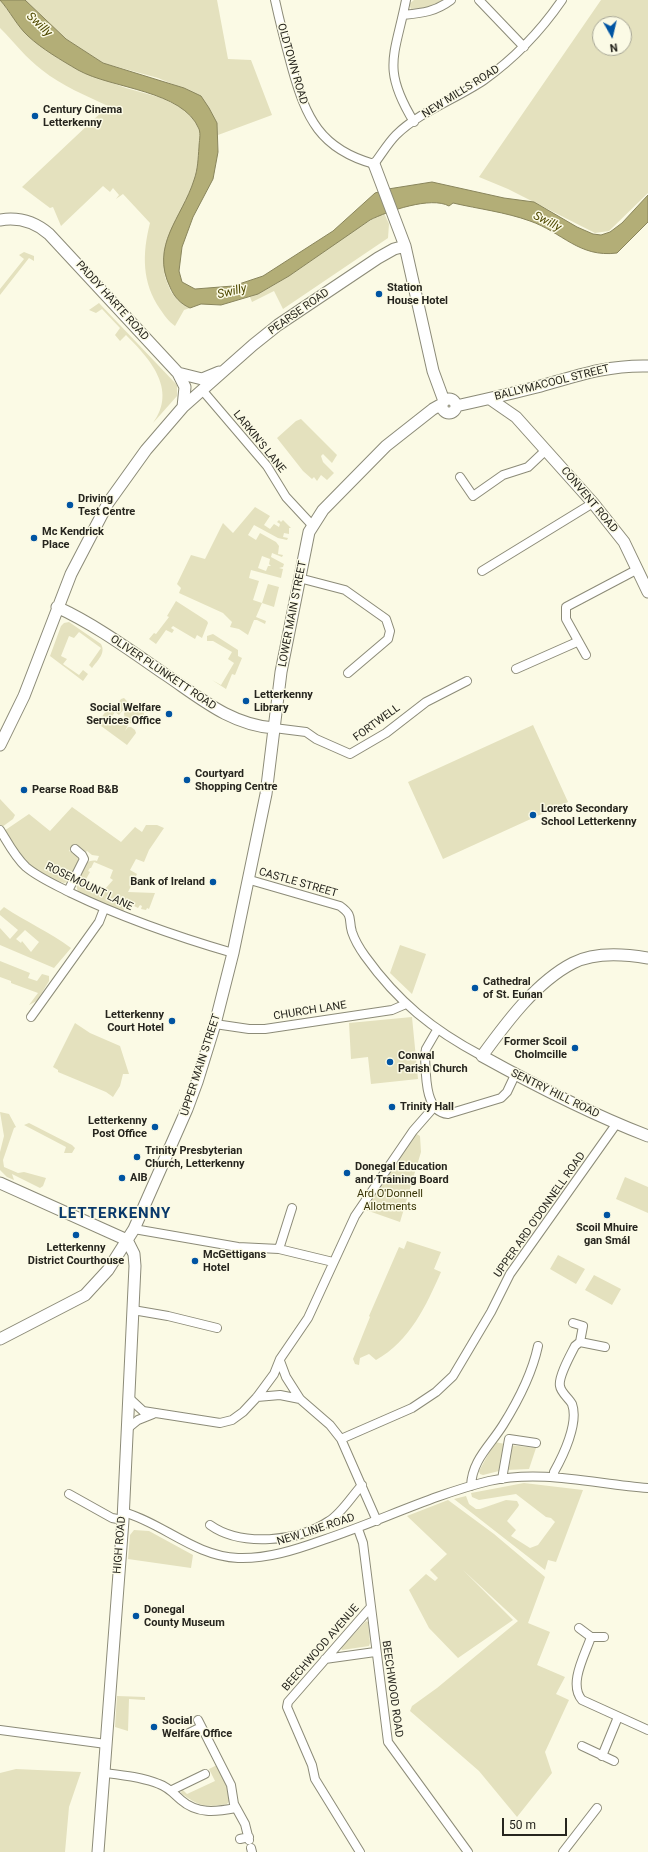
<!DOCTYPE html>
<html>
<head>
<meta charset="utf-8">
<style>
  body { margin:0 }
  #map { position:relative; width:648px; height:1852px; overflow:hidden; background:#fbfae5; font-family:Roboto,sans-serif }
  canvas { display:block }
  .north { position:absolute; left:592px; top:16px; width:40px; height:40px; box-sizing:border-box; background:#fbfae5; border:1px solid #a6a595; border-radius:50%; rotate:172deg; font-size:11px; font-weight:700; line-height:16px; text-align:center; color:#26251e }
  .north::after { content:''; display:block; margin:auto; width:14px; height:18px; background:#0054a2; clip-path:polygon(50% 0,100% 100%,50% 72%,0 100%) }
  .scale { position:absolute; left:502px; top:1818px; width:65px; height:18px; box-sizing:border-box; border:2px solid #26251e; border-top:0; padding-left:5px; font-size:12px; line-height:14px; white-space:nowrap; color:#26251e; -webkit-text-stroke:3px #fbfae5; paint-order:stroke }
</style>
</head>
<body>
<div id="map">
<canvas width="648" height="1852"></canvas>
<div class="north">N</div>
<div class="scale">50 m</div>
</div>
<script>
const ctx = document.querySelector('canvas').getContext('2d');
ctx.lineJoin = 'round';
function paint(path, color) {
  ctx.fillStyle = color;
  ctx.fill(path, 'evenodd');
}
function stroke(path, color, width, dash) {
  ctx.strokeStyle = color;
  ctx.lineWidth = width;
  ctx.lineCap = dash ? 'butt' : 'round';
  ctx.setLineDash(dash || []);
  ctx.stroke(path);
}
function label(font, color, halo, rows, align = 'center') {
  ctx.font = font + ' Roboto,sans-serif';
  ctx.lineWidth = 3;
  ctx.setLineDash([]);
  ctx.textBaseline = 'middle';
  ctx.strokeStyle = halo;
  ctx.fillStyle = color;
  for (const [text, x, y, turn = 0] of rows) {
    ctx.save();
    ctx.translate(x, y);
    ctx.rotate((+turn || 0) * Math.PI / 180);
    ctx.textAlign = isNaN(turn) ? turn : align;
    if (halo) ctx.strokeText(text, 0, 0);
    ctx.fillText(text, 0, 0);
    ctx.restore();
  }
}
const green = new Path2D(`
  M0,0l27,35 29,22 24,14 46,17 36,10 22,11 11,13 5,9 -2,36 -4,14 -31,75 2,21 6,15 7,8 12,8 -6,2 -9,16c-7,-5 -10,-10 -15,-17 -18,-26 -18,-55 -10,-86l-27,-29 -7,5 3,-4 -6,-7 -3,4 -7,-6 -42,40 -8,-19 -3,1 -28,-21 86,-81c-23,-11 -46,-20 -66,-36 -16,-12 -28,-28 -42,-42z
  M25,0h192l11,59 23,1 21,55 -54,20 -1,-12 -16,-27 -43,-18 -55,-15 -37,-24z
  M414,0h30l-13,7 -20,2 -2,-5z
  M601,0h47v193l-39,38 -14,2 -87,-44 -29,-12zM600,24h24v24h-24z
  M384,213l5,11 -1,14 -105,71 -9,-18 -22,11 -2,-5c48,-20 87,-60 134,-84z
  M24,252l10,4v5l-5,-3 -29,37v-6l24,-30 -5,-4z
  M99,303l78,82v11l-24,27c25,-34 -4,-65 -27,-88l-6,6 -5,-6 5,-7 -18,-19 -6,4 -7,-3z
  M301,419l36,36 -5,8 -9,-9 -2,2 2,6 11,11 -7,7 -6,-5 -4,6 -3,-4 -2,2 -9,-8 -26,-33 19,-17z
  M255,507l15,9 -6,9 6,4 4,-5 5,3 1,-3 -3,-2 2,-2 2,2 2,-2 8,8h-2v6l-5,-1 -1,4 5,1 -1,2 -9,-2 -24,-13 -6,10 8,5 4,-7 16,9 3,4 -1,8 5,1 -1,2 -10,-4 -1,4 13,7 -1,3 -4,1 4,1 -2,9 -30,-8 -2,8 10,3 -6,19 9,3 6,-19 11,3 -5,20 -12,-4 -6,14 10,4 -1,3 -8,-4h-3l-6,15 -9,-6 -9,-2 2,-5 -9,-9 -44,-20 2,-5 -4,-4 14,-29 14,4 18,-36 10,10zM262,556l8,3 -1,5 2,2h-3l-2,5 -8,-3z
  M176,601l31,20 1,2 -6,15 -5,-3 -2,4 -22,-13 -2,2 3,2 -2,3 -6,-3 -10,14 -7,-5 5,-6 2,1 13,-17 -2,-1z
  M69,622l32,22c5,9 -3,16 -9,24l-3,-3 12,-17 -22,-16 -5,6 -5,-2 -8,20 6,3 -4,5 16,11 4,-5 5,4 -5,7 -33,-25 11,-30 3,-3z
  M213,634l25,16v6l4,2 -7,17 -3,-1 -6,15 -14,-9 9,5 13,-22 -6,-4 4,-7 -19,-11h-6v-5z
  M124,698l3,3 1,3 -9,11 -4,-3 -5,7 6,4 3,-4 9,6 -3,6 3,-4h3l4,3 1,3 -9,12 -30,-22 13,-17 4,3 7,-10z
  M124 714a10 10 0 1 1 20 0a10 10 0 1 1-20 0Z
  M533,725l35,77 -125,57 -35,-77z
  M0,799l15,16 -2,4 -11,8 -2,-2z
  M72,807l49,35 14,-15 7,5 4,-7h11l7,3 -15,22 -5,12 -8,-3 -6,11 7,4 -9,18 27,1 -6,16 -2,-1 -1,2 -5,-1 1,-3 -2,-1 -2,3 -4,-2 1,-2 -3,-1 -1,2 -5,-2 -3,9 -45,-19 -2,-10c5,-10 8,-25 21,-22l2,-5 -7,-1 -5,-4 -1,1 -12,-8 -5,7 8,5 2,5 -12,21 -3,1c-31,-8 -43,-26 -60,-52l25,-17 21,17zM94,862l19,8 -3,8 3,2 -8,9 -4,-2 -2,3 -14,-9 5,-9 -2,-1 2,-3h1z
  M4,907c22,15 46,25 67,41l-17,20 -54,-23v-17l10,11 8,-9 -18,-15v-4zM25,930l14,12 -8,10 -9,-11 -1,2 -5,-4z
  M400,945l26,9 -14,40 -22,-21z
  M0,961l30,12 -2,5 9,3 5,-7 7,2v5l-12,20 -8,4 9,-12 -27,-10v-2l-11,-4z
  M412,1017l6,62 -47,5 -3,-27 -17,2 -2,-36z
  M75,1023l15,10 30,13 9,28h-6l-3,12 -7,11 -7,-5 -48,-20v-2l-5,-3z
  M0,1112l9,2 7,13 -2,1 -11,32 1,7 14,6 6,-1 22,6 -3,8 -3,2 -28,-14 2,6 -7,-3 -7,-7v-18l4,-16z
  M29,1123l43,22 3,3 -3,5h-8l2,-6 -42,-22z
  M415,1133l5,3 1,16 -21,70 -37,-13z
  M625,1177l23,10v26l-32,-14z
  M407,1241l34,11 -7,17 7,3c-15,34 -31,69 -65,88l-7,-6 -9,4 -1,7 -4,-1 -2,-5 17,-42 -1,-1 30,-69 5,2z
  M558,1255l27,14 -9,15 -26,-15z
  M594,1275l27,14 -9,16 -27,-15z
  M495,1442l10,2 -6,27 -16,4 -3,-1 -1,-3z
  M509,1445l27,3 -7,21 -23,1z
  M524,1483l59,7 -27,72 -8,-2 -3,10 -91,-71 12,-3 3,8 7,5h4l26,-9 11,1 2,4 -1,2 -11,14 9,9 -5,6 19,12 8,-3 17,-23 -4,-4 -5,-1 -30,-23 -37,6 -7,-3 -1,-4z
  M448,1500l46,34 51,43 -17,46 22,9 -13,33 28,12 -9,17 13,6 -24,52 7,21 -35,44 -38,-46 -69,-60 2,-5 25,-18 81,-67 -55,-51 50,50 -55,38 -29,-30 -20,-38 17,-16 9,7 3,-3 -8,-8 17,-16 -40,-38z
  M134,1530l15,1 44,24 -2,13 -63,-9 2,-24z
  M366,1621l2,1 2,21 -1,3 -27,4 -1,-2z
  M117,1696l28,1v3l-16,-1 -1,32 -13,-4z
  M217,1765c4,8 18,32 10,39 -22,4 -29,2 -46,-11l1,-4 5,5 28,-13 -6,-12z
  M16,1769l65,3 -12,35 -4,45h-65v-79z`);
const water = new Path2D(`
  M0,0h25l41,39 37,24 81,25 17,8 8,12 8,15 1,29 -5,27 -20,38 -11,30 -3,24 3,11 13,7 38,-3 30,-10 70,-45 42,-38 13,-4 44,-7 72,16 30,4 43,25 16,7 8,1 9,-3 12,-9 26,-28v27l-31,31c-38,5 -55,-21 -87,-32 -25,-9 -51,-12 -77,-18l-4,3c-18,-10 -61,5 -79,14l-81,56 -31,18 -37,11 -20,-1 -11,4c-9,-4 -16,-11 -20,-21 -20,-42 12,-69 24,-107 4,-11 4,-21 5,-33 0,-5 2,-13 0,-18 -16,-39 -87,-40 -121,-59 -17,-10 -36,-21 -50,-34 -11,-10 -18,-25 -28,-36z`);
const street = new Path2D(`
  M275,0c5,23 11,46 17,68 14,50 28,81 82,96 7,-9 14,-21 22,-29 23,-23 60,-36 88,-55 31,-22 56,-48 78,-80
  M406,0c-11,56 -25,68 8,122
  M479,0l45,47
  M403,15c19,-2 32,-3 48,-15
  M203,391l64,75 19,31 26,28
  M460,477l13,19 30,-21 25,-8 18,-17
  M482,571l111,-68
  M299,578l46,12 41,29 4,12 -2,8 -40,34
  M586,655l-20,-36v-12l72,-38
  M516,669l61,-27
  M274,728l32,4 10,7 34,15 36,-21 40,-31 41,-21
  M0,830c8,13 15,27 26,37 13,11 30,18 45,26 52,25 107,44 162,60
  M250,880l90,26c14,10 8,13 12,26 3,9 8,17 13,24 33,46 68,74 117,100
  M68,891l16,-32 -2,-4 -7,-6
  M31,1017l68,-95 5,-13
  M215,1024l34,5h16l127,-19 14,-6
  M437,1030l-11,19 -1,6c1,18 -1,57 23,59l53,-16 6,-6 8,-17
  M134,1229l104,18 41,2 54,13
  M279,1249l13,-41
  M133,1310l35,6 49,12
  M573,1323l10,3 -3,16
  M280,1361l6,16 14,22 30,26 11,14 36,82
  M257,1397l23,-2 20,4
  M129,1398l14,13 77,12 12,-3 11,-8 14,-15 17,-23 6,-15 28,-41 47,-102 58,-85 21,-24
  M127,1429l11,-9 15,-6
  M341,1439l71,-31 24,-16 17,-16 38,-64 19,-38 107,-151
  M554,1477v-5c9,-16 25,-49 18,-68 -3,-6 -11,-11 -12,-18 -2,-9 11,-32 15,-40l5,-4 25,5
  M502,1479l7,-40 27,4
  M471,1486c1,-26 19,-40 32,-61 15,-24 29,-51 35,-79
  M69,1494l43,24 11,2
  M123,1512c40,11 71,44 115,46 29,1 57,-8 85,-18 55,-18 109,-45 166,-59 52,-12 106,3 159,7
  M210,1525c31,22 88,17 119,-4 12,-7 23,-25 33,-36
  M358,1529l5,14 25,199 80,110
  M579,1628l12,9h13
  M591,1637c-6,18 -23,47 -9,63l66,30
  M325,1659l50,-7
  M198,1720l33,65 3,19 11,20 4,16
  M0,1730l106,14
  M189,1733l12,-6
  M582,1746l32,15
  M602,1756l16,-39
  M105,1773c17,2 37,4 54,11 9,3 14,9 22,16 16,14 34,12 55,8
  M172,1790l33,-16
  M240,1839l9,-2
  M251,1848l1,4
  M360,1852l-45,-73 -3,-14 -25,-58 1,-5 82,-94
  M563,1852l34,-44`);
const secondary = new Path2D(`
  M374,164l31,82 28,125 11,30
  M0,220c18,-3 35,2 49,14l129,139 24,6 17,-7
  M178,373l7,14 -2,20
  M442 406a7 7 0 1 1 14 0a7 7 0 1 1-14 0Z
  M490,399l26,18 77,86 31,39 24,50
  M456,406c27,-6 54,-12 81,-19 39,-11 69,-22 111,-21
  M57,607c39,18 74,44 109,68 34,23 65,50 108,53
  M0,745l24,-49 47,-122 37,-71 38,-53 37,-43 70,-62 25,-20 100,-67 16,-9 11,-3
  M648,958c-23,-4 -54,-6 -75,5 -37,19 -67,60 -91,93 54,30 109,58 166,80
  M0,1183l127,57
  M0,1339l85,-44 23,-25 26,-41 53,-120 10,-27 18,-58 18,-71 33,-159 15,-122 28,-140 14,-22 63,-64 47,-37 9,-5
  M98,1852l25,-332 12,-254 -1,-12 -7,-14`);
const markers = [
  [35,116,4,"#0054a2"],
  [379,294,4,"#0054a2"],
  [70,505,4,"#0054a2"],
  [34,538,4,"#0054a2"],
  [246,701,4,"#0054a2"],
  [169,714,4,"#0054a2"],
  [187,780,4,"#0054a2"],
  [24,790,4,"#0054a2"],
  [533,815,4,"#0054a2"],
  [213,882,4,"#0054a2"],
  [475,988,4,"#0054a2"],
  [172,1021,4,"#0054a2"],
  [575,1048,4,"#0054a2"],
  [390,1062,4,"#0054a2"],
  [392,1107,4,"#0054a2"],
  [155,1127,4,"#0054a2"],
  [137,1157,4,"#0054a2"],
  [347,1173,4,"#0054a2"],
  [122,1178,4,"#0054a2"],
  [607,1215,4,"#0054a2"],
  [76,1235,4,"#0054a2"],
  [195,1261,4,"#0054a2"],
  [136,1616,4,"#0054a2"],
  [154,1727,4,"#0054a2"]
];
const streetNames = [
  ["OLDTOWN ROAD",292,64,74],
  ["NEW MILLS ROAD",461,92,-32],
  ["PADDY HARTE ROAD",112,301,48],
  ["PEARSE ROAD",299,312,-35],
  ["BALLYMACOOL STREET",552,383,-14],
  ["LARKIN'S LANE",259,442,51],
  ["CONVENT ROAD",589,500,50],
  ["LOWER MAIN STREET",293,614,-79],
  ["OLIVER PLUNKETT ROAD",163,673,34],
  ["FORTWELL",377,723,-36],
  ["CASTLE STREET",298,883,16],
  ["ROSEMOUNT LANE",89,887,26],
  ["CHURCH LANE",310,1011,-9],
  ["UPPER MAIN STREET",201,1065,-72],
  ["SENTRY HILL ROAD",555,1094,26],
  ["UPPER ARD O'DONNELL ROAD",540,1215,-55],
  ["NEW LINE ROAD",316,1530,-18],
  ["HIGH ROAD",120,1545,-85],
  ["BEECHWOOD AVENUE",321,1648,-49],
  ["BEECHWOOD ROAD",392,1689,82]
];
const poiNames = [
  ["Century Cinema",43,110],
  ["Letterkenny",43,123],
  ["Station",387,288],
  ["House Hotel",387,301],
  ["Driving",78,499],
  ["Test Centre",78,512],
  ["Mc Kendrick",42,532],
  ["Place",42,545],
  ["Letterkenny",254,695],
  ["Library",254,708],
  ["Social Welfare",161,708,"right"],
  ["Services Office",161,721,"right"],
  ["Courtyard",195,774],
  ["Shopping Centre",195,787],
  ["Pearse Road B&B",32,790],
  ["Loreto Secondary",541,809],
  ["School Letterkenny",541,822],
  ["Bank of Ireland",205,882,"right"],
  ["Cathedral",483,982],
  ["of St. Eunan",483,995],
  ["Letterkenny",164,1015,"right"],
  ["Court Hotel",164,1028,"right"],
  ["Former Scoil",567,1042,"right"],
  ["Cholmcille",567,1055,"right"],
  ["Conwal",398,1056],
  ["Parish Church",398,1069],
  ["Trinity Hall",400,1107],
  ["Letterkenny",147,1121,"right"],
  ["Post Office",147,1134,"right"],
  ["Trinity Presbyterian",145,1151],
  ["Church, Letterkenny",145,1164],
  ["Donegal Education",355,1167],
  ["and Training Board",355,1180],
  ["AIB",130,1178],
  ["Scoil Mhuire",607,1228,"center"],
  ["gan Smál",607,1241,"center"],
  ["Letterkenny",76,1248,"center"],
  ["District Courthouse",76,1261,"center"],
  ["McGettigans",203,1255],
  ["Hotel",203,1268],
  ["Donegal",144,1610],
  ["County Museum",144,1623],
  ["Social",162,1721],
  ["Welfare Office",162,1734]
];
const parkNames = [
  ["Ard O'Donnell",390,1194],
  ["Allotments",390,1207]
];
const waterNames = [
  ["Swilly",39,25,43],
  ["Swilly",547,222,27],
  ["Swilly",232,292,-13]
];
const districtNames = [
  ["LETTERKENNY",115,1214]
];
paint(green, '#e4e1be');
paint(water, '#b3ae77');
stroke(water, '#89855c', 1);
stroke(street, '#8c8b78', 10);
stroke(secondary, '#8c8b78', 13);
stroke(street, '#fff', 8);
stroke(secondary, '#fff', 11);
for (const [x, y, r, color] of markers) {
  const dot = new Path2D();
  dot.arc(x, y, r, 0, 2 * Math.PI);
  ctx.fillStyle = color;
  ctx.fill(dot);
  stroke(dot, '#fbfae5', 1.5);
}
label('11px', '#26251e', '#fbfae5', streetNames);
label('bold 11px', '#26251e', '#fbfae5', poiNames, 'left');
label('11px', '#393507', '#fbfae5', parkNames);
label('italic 12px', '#4f4901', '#fbfae5', waterNames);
ctx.letterSpacing = '1px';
label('bold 15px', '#08386a', '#fbfae5', districtNames);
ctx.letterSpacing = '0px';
</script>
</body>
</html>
